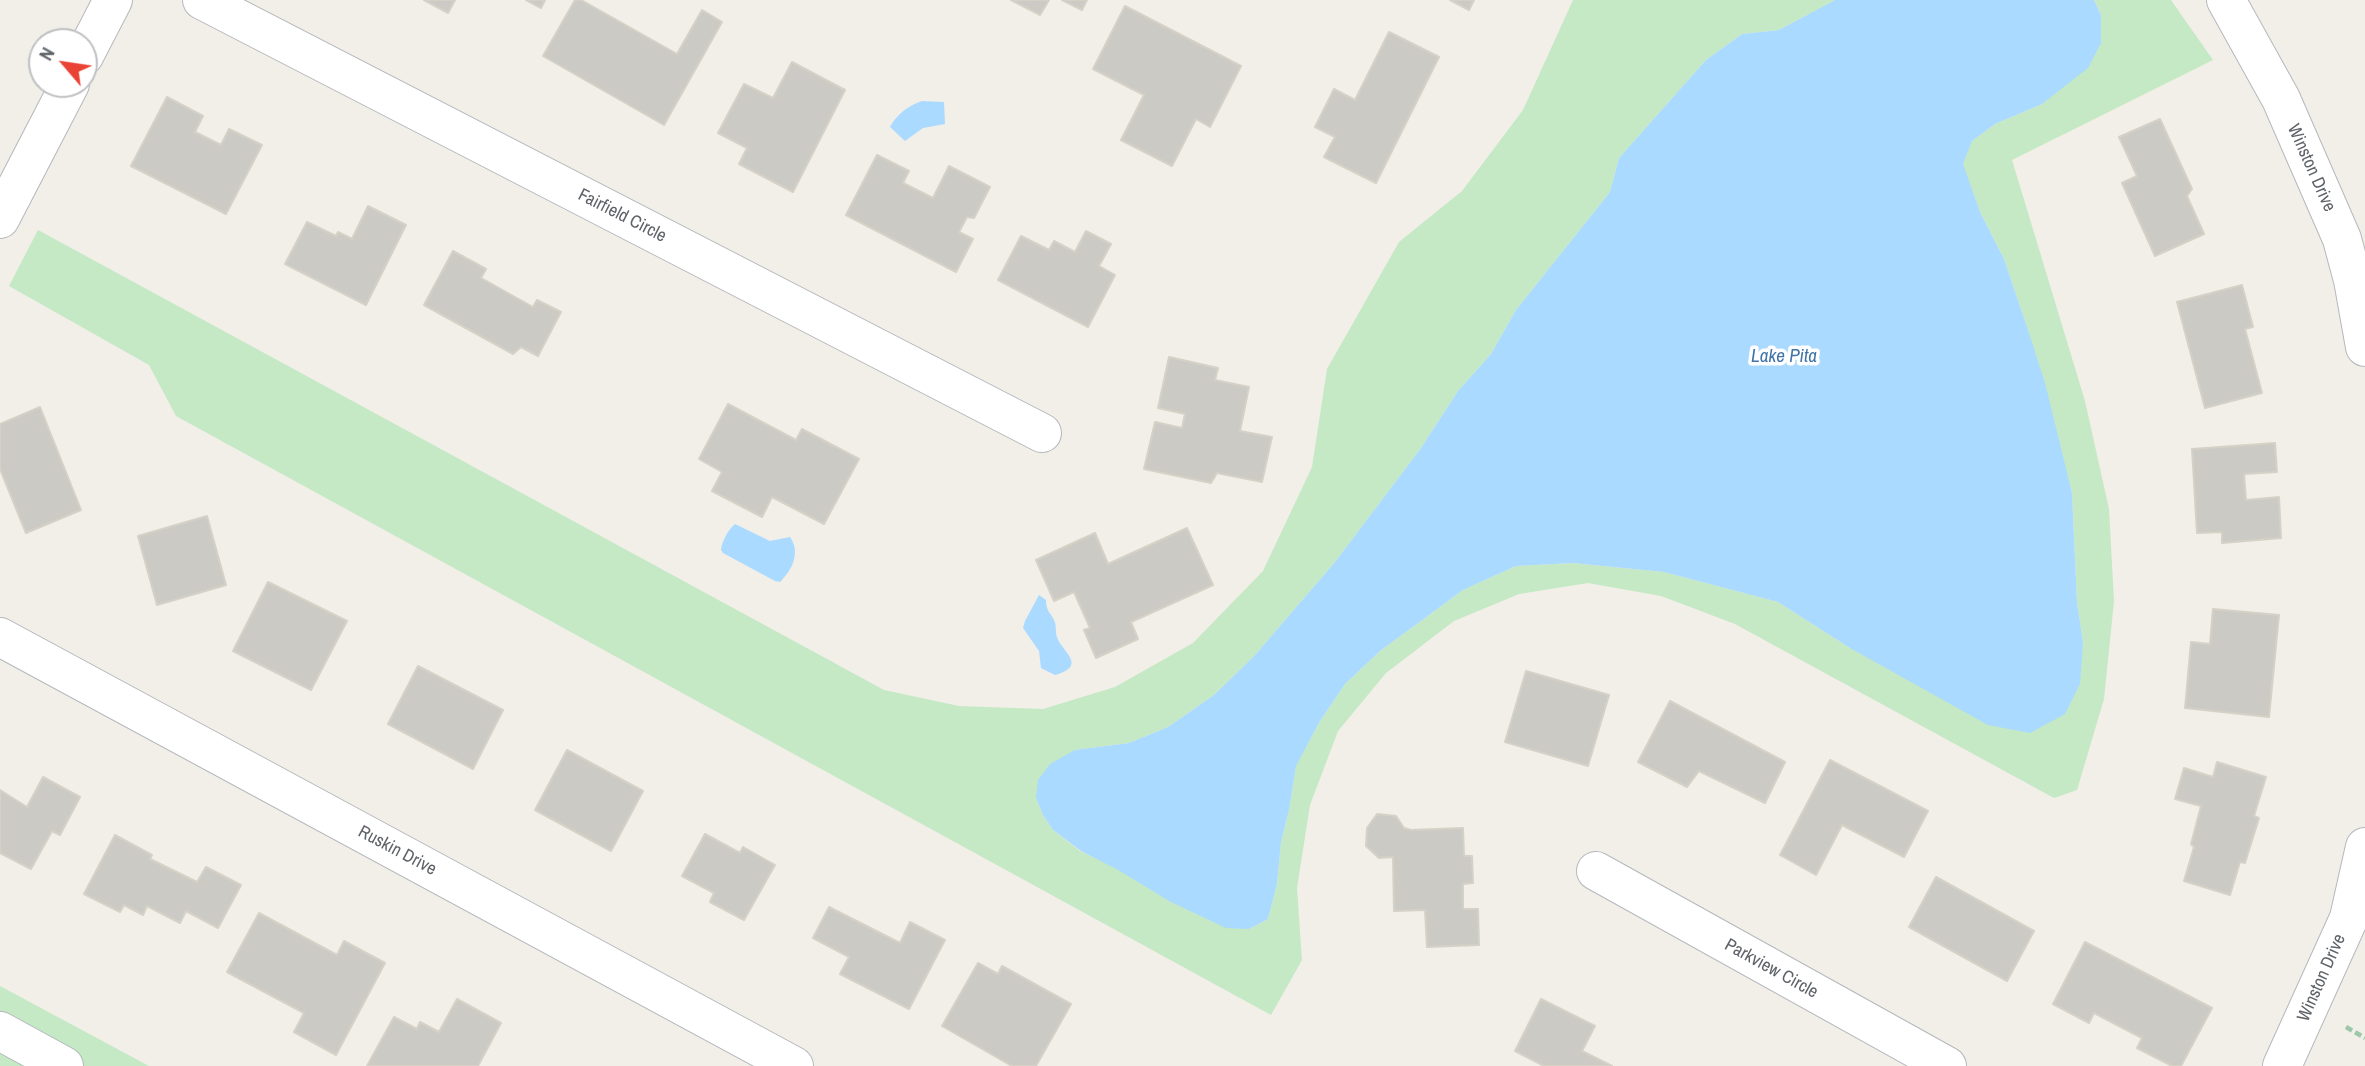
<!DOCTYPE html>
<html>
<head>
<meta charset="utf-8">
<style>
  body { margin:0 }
  #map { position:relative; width:2365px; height:1066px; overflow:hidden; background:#f1efe8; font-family:"Archivo Narrow",sans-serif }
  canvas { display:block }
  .north { position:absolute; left:28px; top:28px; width:70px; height:70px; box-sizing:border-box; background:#fff; border:2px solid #bfc1c3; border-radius:50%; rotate:299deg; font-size:19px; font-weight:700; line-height:28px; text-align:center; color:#5f6368 }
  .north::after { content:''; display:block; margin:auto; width:24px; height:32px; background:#ea4335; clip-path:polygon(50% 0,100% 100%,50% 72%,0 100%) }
</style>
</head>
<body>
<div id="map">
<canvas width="2365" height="1066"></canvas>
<div class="north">N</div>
</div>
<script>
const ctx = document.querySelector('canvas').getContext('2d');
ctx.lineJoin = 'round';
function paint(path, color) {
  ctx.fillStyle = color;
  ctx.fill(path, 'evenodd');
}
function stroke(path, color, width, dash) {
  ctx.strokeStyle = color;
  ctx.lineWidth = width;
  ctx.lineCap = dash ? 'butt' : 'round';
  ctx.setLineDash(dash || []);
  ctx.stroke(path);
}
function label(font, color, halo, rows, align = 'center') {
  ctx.font = font + ' "Archivo Narrow",sans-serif';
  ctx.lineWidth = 7;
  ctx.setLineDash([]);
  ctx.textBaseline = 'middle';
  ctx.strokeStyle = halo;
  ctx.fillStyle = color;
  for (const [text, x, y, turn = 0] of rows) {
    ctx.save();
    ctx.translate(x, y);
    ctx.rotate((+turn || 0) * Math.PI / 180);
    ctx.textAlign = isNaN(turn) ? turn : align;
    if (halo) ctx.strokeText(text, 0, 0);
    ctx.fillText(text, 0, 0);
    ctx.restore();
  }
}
const green = new Path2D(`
  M1573,0h262l-56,30 -37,4 -36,26 -87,98 -9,34 -94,118 -25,44 -33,37 -37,57 -86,114 -80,93 -41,40 -46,32 -39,16 -54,7 -39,48 7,17 10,15 27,21 169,78 19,-10 9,-35 4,-42 8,-32 7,-45 24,-44 25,-37 35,-33 83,-61 53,-24 57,-3 91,9 114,30 72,46 233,-5 -6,-41 -5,-109 -46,-169 -22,-65 -24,-47 -18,-48 10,-23 23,-17 47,-20 59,-89 -7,-15h77l42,60 -201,100 73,241 24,108 5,92 -10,98 -27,91 -23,8 -319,-174 -74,-28 -73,-13 -69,11 -65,27 -68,52 -48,58 -28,74 -13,83 5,72 -31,55 -1095,-599 -27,-51 -140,-79 29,-56 846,460 75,16 84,3 72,-22 78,-44 70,-72 49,-104 15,-98 72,-127 63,-51 61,-81z
  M0,986l149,80h-149z`);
const water = new Path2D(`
  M1835,0h259l7,15v28l-13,25 -46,36 -47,20 -23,17 -9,23 17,48 24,47 22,65 19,59 27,110 5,109 6,41 -3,41 -15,30 -35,19 -42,-8 -138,-77 -72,-46 -114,-30 -91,-9 -57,3 -53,24 -83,61 -35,33 -25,37 -24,45 -7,44 -8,32 -4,42 -9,35 -19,10 -23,-1 -57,-27 -49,-30 -39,-20 -28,-21 -10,-15 -7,-17 2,-18 12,-16 25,-14 54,-7 39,-16 46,-32 41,-40 80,-93 86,-114 37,-57 33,-37 25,-44 94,-118 9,-34 87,-98 36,-26 37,-4z
  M922,101l22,1 1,22 -22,4 -18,13 -15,-14c7,-13 18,-21 32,-26z
  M735,524l35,17 20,-4c11,16 2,33 -10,45l-5,-1 -52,-28 -2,-3c1,-9 7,-20 14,-26z
  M1039,595l7,5c0,11 4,12 8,20 3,6 1,12 3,17 4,14 32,29 -2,38l-14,-7 -2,-17 -16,-23 2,-7z`);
const building = new Path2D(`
  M424,0h31l-7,13z
  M526,0h19l-4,8z
  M575,0h6l96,54 25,-44 20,12 -58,103 -121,-69z
  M1011,0h38l-9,15z
  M1062,0h25l-5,10z
  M1450,0h24l-5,10z
  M1125,6l116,60 -31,61 -14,-8 -24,47 -51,-26 23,-45 -51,-26z
  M1389,32l50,25 -63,126 -52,-26 11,-20 -20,-10 19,-38 21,11z
  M792,62l53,28 -52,102 -54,-28 8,-16 -29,-15 26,-49 29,14z
  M167,97l36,19 -8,16 26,13 8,-16 33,16 -36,69 -95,-48z
  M2160,119l32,70 -5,7 17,38 -49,22 -33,-73 15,-7 -18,-39z
  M877,155l32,16 -6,12 30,15 16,-32 41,21 -16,31 -7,-1 -8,15 14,7 -17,33 -110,-57z
  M368,206l38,19 -40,80 -81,-41 22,-42 29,14 2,-4 14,7z
  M1086,231l25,13 -12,22 16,9 -27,52 -90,-47 23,-44 28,14 5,-9 21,11z
  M453,251l33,18 -5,9 52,29 4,-7 24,12 -23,44 -17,-9 -8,7 -89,-49z
  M2242,285l11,42 -8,2 17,64 -57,15 -28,-106z
  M1169,357l49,11 -3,12 34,7 -9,44 32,6 -10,45 -45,-9 -6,10 -67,-14 11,-47 27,6 3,-14 -27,-6z
  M728,404l68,36 6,-11 57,30 -35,65 -52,-27 -10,20 -50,-26 10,-19 -23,-13z
  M40,407l41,103 -55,23 -26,-64v-45z
  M2275,443l2,29 -33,2 2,26 33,-3 2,41 -59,5v-11l-25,1 -5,-84z
  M207,516l19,69 -69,20 -19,-69z
  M1187,528l26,57 -82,37 7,17 -42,19 -12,-28 6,-2 -16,-36 -20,9 -18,-41 59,-27 13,31z
  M268,582l79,39 -36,69 -78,-39z
  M2213,609l66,6 -10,102 -84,-9 6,-66 19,2z
  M418,666l85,44 -30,59 -85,-45z
  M1526,671l83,24 -21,71 -83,-24z
  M1670,701l115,61 -20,41 -66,-32 -12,16 -49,-25z
  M567,750l76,41 -32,60 -76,-41z
  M1830,760l98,51 -24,46 -62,-32 -26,50 -36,-20z
  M2217,762l49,15 -12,39 5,2 -14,45 -5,-1 -10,33 -46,-14 10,-34 -3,-3 10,-38 -26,-7 9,-31 29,9z
  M43,777l37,20 -20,38 -8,-4 -21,38 -31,-16v-63l27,17z
  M1377,814l19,2 8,12 7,2 52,-2 1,28h8l1,27 -10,1v25h15l1,36 -52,2 -2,-37 -31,1 -1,-54 -14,1 -13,-12 1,-18z
  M705,834l35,19 3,-6 32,18 -31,55 -34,-18 4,-9 -32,-17z
  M115,835l37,20 -2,4 47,23 9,-15 35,18 -23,43 -32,-17 -6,12 -33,-17 -4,9 -19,-10 -4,7 -36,-18z
  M1936,877l98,54 -27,50 -98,-54z
  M829,907l71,36 10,-21 35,18 -36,69 -69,-35 9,-17 -36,-19z
  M259,913l78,42 7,-14 41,22 -49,92 -42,-23 10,-19 -77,-41z
  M2085,942l127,66 -31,58h-9l-35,-18 5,-10 -48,-25 -5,10 -36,-19z
  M978,963l20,11 4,-8 69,38 -35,62h-24l-70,-40z
  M457,999l44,24 -23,43h-111l27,-49 23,12 3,-7 19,10z
  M1541,999l54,27 -13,25 30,15h-68l-29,-15z`);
const path = new Path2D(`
  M2346,1027l19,11`);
const minor = new Path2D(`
  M202,0l840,433
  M2226,0l55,99 61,140 11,41 12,67
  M84,56l29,-56
  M0,219l70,-135
  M0,637l794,429
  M1596,871l351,195
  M0,1031l64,35
  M2282,1066l67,-148 16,-71`);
const streetNames = [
  ["Winston Drive",2311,168,66],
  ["Fairfield Circle",622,216,27],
  ["Ruskin Drive",397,851,28],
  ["Parkview Circle",1771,969,29],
  ["Winston Drive",2322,978,-66]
];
const waterNames = [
  ["Lake Pita",1784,357]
];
paint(green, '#c5e8c5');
paint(water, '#aadaff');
paint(building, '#cccac5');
stroke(building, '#d6d1c6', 2);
stroke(minor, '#b5b8bc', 40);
stroke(path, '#9cc7a9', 4.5, [7, 3.5]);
stroke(minor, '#fff', 38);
label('18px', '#5f6368', '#fff', streetNames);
label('italic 19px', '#4174aa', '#fff', waterNames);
</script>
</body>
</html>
